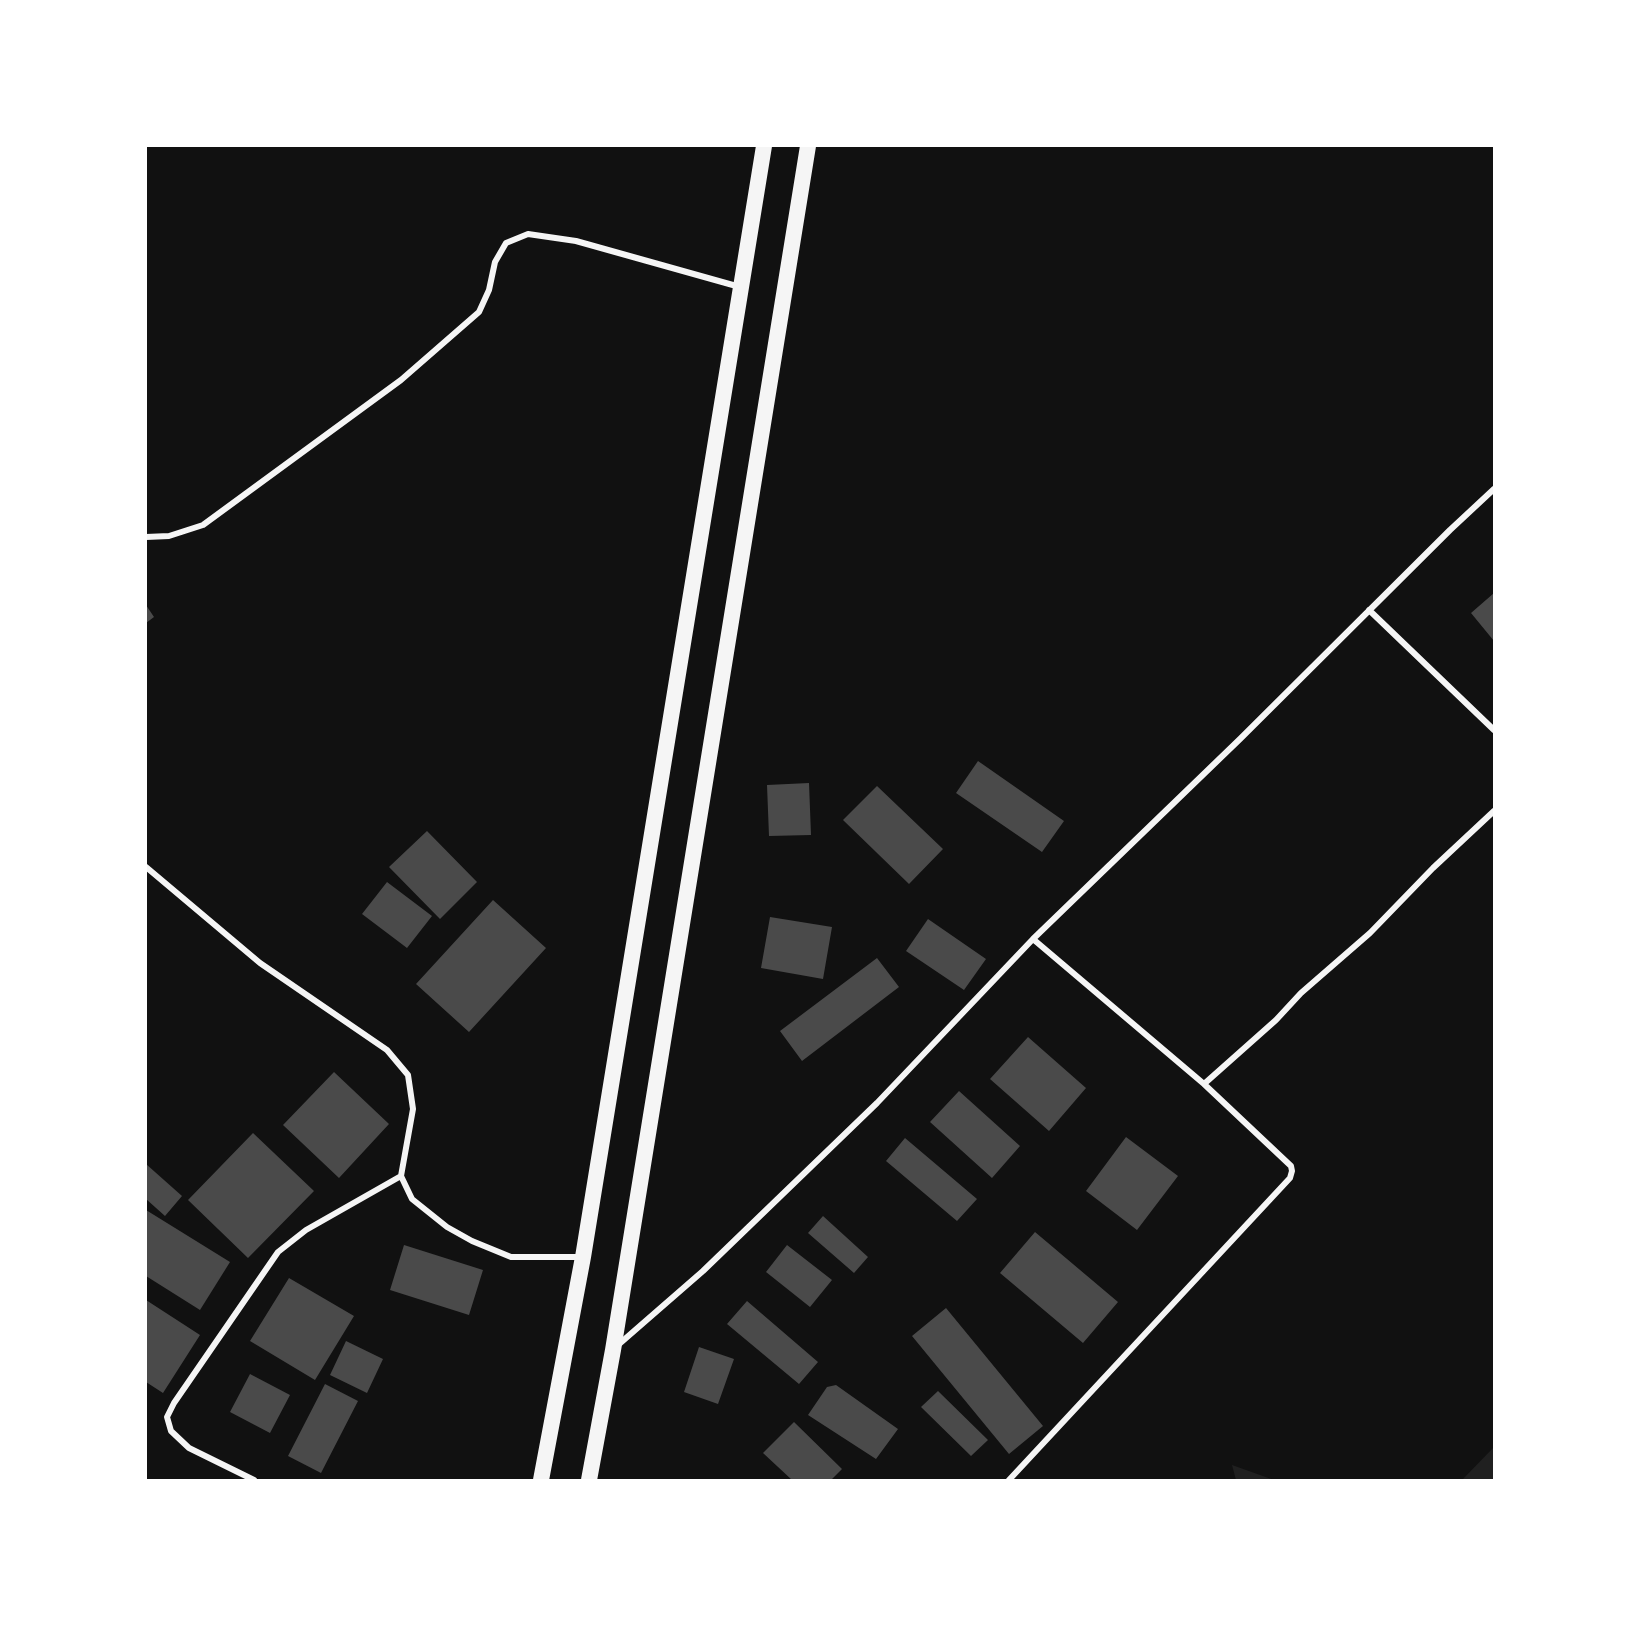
<!DOCTYPE html>
<html>
<head>
<meta charset="utf-8">
<style>
  body { margin:0 }
  #map { position:relative; width:1640px; height:1626px; overflow:hidden; background:#111; font-family:Mulish,sans-serif }
  canvas { display:block }
  .frame { position:absolute; inset:0; border:147px solid #fff; pointer-events:none }
</style>
</head>
<body>
<div id="map">
<canvas width="1640" height="1626"></canvas>
<div class="frame"></div>
</div>
<script>
const ctx = document.querySelector('canvas').getContext('2d');
ctx.lineJoin = 'round';
function paint(path, color) {
  ctx.fillStyle = color;
  ctx.fill(path, 'evenodd');
}
function stroke(path, color, width, dash) {
  ctx.strokeStyle = color;
  ctx.lineWidth = width;
  ctx.lineCap = dash ? 'butt' : 'round';
  ctx.setLineDash(dash || []);
  ctx.stroke(path);
}
const green = new Path2D(`
  M1494,1447v33h-32z
  M1232,1465l42,15h-38z`);
const building = new Path2D(`
  M1494,593v48l-23,-28z
  M146,605l8,12 -8,6z
  M978,761l86,60 -22,31 -86,-59z
  M809,783l2,52 -42,1 -2,-51z
  M877,786l66,63 -34,35 -66,-64z
  M427,831l50,51 -37,37 -51,-52z
  M387,882l45,34 -25,32 -45,-34z
  M493,900l53,48 -77,84 -53,-48z
  M770,917l62,10 -9,52 -62,-11z
  M928,919l58,40 -22,31 -58,-39z
  M877,958l22,29 -97,74 -22,-30z
  M1028,1037l58,51 -37,43 -59,-52z
  M334,1072l55,52 -50,54 -56,-53z
  M959,1091l61,55 -28,32 -62,-56z
  M253,1133l61,58 -66,67 -60,-58z
  M1126,1137l52,39 -41,54 -51,-39z
  M905,1138l72,61 -20,22 -71,-60z
  M146,1164l36,32 -17,20 -19,-17z
  M146,1210l84,52 -30,48 -54,-34z
  M823,1216l45,41 -14,16 -46,-40z
  M1035,1232l83,70 -35,41 -83,-70z
  M404,1245l79,25 -14,45 -79,-25z
  M787,1245l45,35 -22,27 -44,-35z
  M289,1278l65,38 -39,64 -65,-39z
  M146,1300l54,35 -37,58 -17,-11z
  M747,1301l71,61 -19,22 -72,-60z
  M946,1308l97,118 -34,28 -97,-118z
  M346,1341l37,18 -16,34 -37,-18z
  M699,1347l35,12 -16,45 -34,-12z
  M250,1374l40,21 -20,38 -40,-21z
  M325,1384l33,17 -37,72 -33,-17z
  M836,1385l62,44 -22,30 -68,-44 19,-28z
  M938,1391l50,49 -17,16 -50,-49z
  M794,1422l48,47 -11,11h-39l-29,-27z`);
const minor = new Path2D(`
  M146,537l23,-1 34,-11 198,-145 78,-68 10,-22 6,-28 11,-19 22,-9 48,7 164,46
  M1369,610l125,120
  M146,867l114,96 127,87 21,25 5,34 -12,67 11,23 35,28 25,14 39,16h72
  M1204,1084l72,-64 25,-27 69,-60 63,-65 61,-57
  M618,1345l85,-74 174,-168 156,-164 207,-200 210,-209 44,-41
  M254,1480l-65,-32 -18,-17 -4,-14 7,-14 104,-151 28,-22 95,-54
  M1009,1480l281,-302 2,-7 -1,-5 -87,-82 -171,-145`);
const trunk = new Path2D(`
  M541,1480l42,-223 181,-1111
  M589,1480l24,-130 195,-1204`);
paint(green, '#202020');
paint(building, '#4a4a4a');
stroke(minor, '#f5f5f5', 6);
stroke(trunk, '#f5f5f5', 16);
</script>
</body>
</html>
